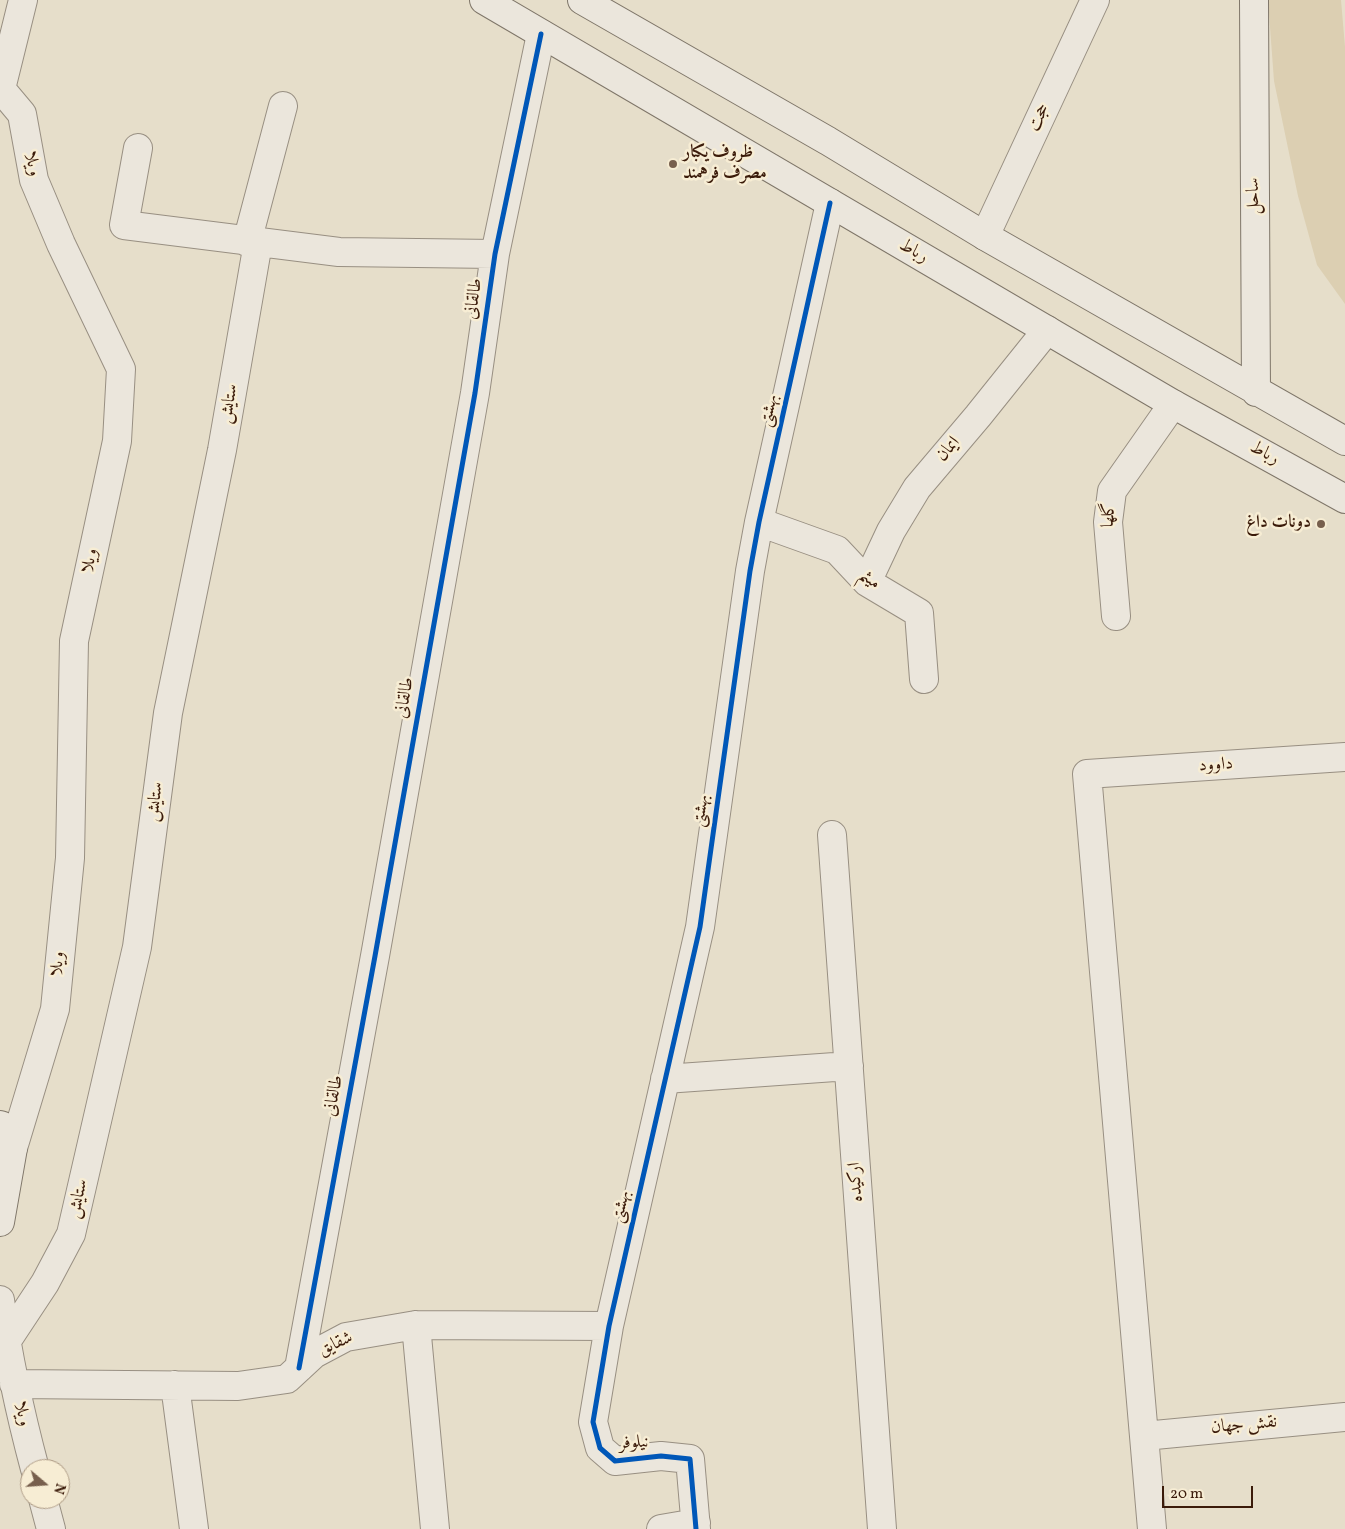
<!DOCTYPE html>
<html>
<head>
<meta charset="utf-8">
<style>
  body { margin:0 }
  #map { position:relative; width:1345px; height:1529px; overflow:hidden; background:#e6deca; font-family:Vollkorn,serif }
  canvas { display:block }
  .north { position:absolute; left:20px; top:1459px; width:50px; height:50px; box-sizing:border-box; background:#f7edd4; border:1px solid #ac9983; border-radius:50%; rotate:108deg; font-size:14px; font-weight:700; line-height:20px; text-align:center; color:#3b1b0a }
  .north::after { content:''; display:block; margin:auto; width:18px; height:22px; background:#775f4d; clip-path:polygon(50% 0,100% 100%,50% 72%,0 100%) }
  .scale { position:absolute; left:1162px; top:1486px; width:91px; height:22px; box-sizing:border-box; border:2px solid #3b1b0a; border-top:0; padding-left:6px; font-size:15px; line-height:18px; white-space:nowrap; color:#3b1b0a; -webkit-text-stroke:4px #f7edd4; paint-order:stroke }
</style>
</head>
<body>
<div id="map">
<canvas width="1345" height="1529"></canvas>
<div class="north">N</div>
<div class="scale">20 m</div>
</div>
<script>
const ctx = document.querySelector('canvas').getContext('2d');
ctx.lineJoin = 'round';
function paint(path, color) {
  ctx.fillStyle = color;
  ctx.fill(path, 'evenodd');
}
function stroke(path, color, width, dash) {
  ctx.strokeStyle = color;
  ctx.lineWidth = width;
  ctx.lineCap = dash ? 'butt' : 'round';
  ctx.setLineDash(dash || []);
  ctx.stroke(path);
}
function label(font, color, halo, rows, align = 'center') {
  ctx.font = font + ' Vollkorn,Amiri,serif';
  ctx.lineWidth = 5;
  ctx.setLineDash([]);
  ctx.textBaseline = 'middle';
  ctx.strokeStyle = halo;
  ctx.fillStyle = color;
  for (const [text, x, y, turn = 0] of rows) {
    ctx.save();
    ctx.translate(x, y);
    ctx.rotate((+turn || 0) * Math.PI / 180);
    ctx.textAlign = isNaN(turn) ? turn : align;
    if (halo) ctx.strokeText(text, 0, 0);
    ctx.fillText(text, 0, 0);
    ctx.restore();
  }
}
const green = new Path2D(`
  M1268,0h73l4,47v257l-28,-39 -19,-69 -24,-115z`);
const street = new Path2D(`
  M138,148l-14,77 215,27 156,2
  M985,236l110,-236
  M247,242l36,-136
  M759,522l78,28 30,32 52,31 5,66
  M867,582l24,-51 26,-43 61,-72 69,-86
  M1116,616l-8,-94 4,-31 61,-87
  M832,835l50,694
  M665,1079l184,-13
  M13,1148l42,-139 15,-151 4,-217 43,-200 4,-72 -60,-125 -27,-64 -12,-66 -21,-25 22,-89
  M0,1300c8,57 20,113 35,169
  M416,1325l19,204
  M6,1342l39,-59 26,-49 66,-287 31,-234 54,-263 36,-207
  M299,1368l76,-412 100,-563 20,-139 46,-220
  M14,1384l224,2 49,-7 27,-25 32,-17 70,-12 193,1
  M175,1385l19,144
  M1144,1436l201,-19
  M43,1499l8,30
  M661,1529l35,-6
  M696,1529l-6,-70 -29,-3 -46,5 -15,-13 -7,-26 16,-96 91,-399 50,-356 9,-49 71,-319
  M1152,1529l-65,-755 258,-17`);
const secondary = new Path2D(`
  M484,0l689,404 172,95
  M582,0l246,141 157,95 360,205
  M1254,0l2,392
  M0,1125l3,1 10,22 -13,74`);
const cycleway = new Path2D(`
  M299,1368l76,-412 100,-563 20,-139 46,-220
  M696,1529l-6,-70 -29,-3 -46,5 -15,-13 -7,-26 16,-96 91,-399 50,-356 9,-49 71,-319`);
const markers = [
  [673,164,5,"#775f4d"],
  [1321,524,5,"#775f4d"]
];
const streetNames = [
  ["حجت",1040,118,-65],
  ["ویلا",31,164,77],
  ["ساحل",1255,196,-90],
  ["رباط",913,252,30],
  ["طالقانی",475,299,-82],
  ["ستایش",230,404,-80],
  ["بهشتی",770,411,-78],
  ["ایمان",949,450,-49],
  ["رباط",1264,454,29],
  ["گلها",1110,515,-87],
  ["ویلا",91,561,-78],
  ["میثم",869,580,38],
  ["طالقانی",406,698,-80],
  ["داوود",1216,766,-4],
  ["ستایش",156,802,-82],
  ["بهشتی",702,811,-82],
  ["ویلا",59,964,-84],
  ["طالقانی",335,1096,-79],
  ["ارکیده",857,1182,-94],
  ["ستایش",79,1199,-77],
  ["بهشتی",622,1207,-77],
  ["شقایق",336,1345,-24],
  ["ویلا",21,1414,77],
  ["نقش جهان",1244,1426,-5],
  ["نیلوفر",634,1444,-3]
];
const poiNames = [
  ["ظروف یکبار",683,154],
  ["مصرف فرهمند",683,175],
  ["دونات داغ",1311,524,"right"]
];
paint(green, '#dccfb2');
stroke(street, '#988f82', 30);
stroke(secondary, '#7f7669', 30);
stroke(street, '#ebe6dc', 28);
stroke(secondary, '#ebe6dc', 28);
stroke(cycleway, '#0057b8', 5);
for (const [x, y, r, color] of markers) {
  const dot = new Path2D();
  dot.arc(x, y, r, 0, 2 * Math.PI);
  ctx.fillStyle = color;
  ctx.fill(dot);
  stroke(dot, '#f7edd4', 2);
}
label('18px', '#3b1b0a', '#f7edd4', streetNames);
label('bold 18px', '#3b1b0a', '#f7edd4', poiNames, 'left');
</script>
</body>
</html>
